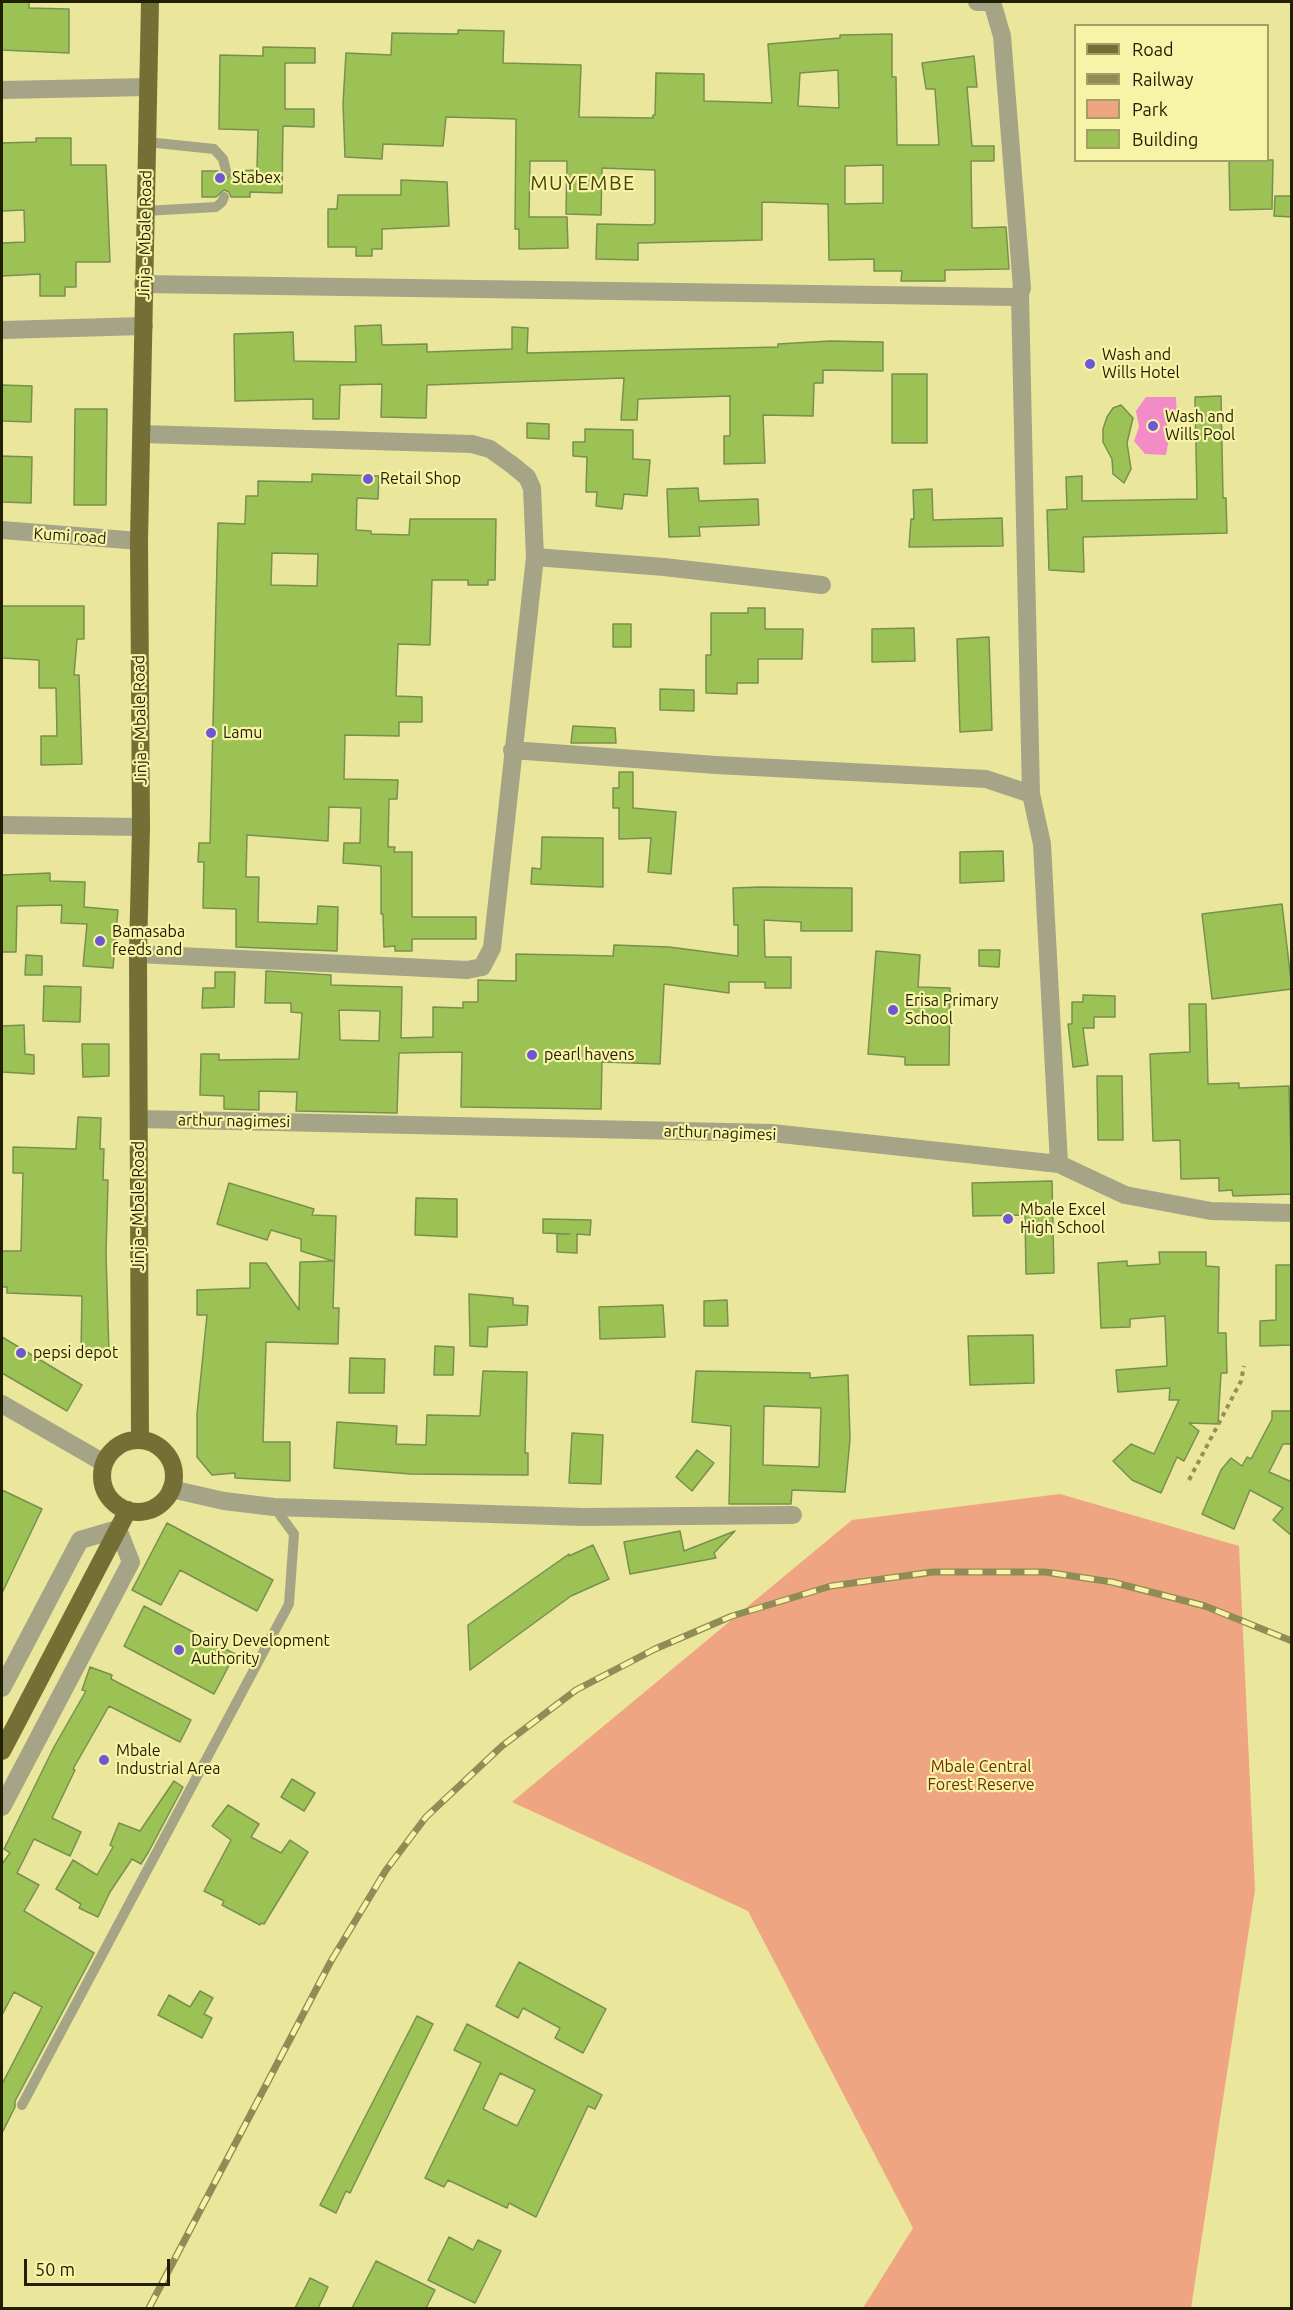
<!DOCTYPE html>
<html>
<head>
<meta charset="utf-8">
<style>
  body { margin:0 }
  #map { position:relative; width:1293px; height:2310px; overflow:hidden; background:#eae69b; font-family:Ubuntu,sans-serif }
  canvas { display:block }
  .frame { position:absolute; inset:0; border:3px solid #211f01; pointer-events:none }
  .legend { position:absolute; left:1074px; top:24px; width:195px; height:138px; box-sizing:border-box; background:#f7f4a8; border:2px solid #a19f65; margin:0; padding:8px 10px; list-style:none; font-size:18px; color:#211f01 }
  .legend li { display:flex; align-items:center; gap:12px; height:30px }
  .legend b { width:30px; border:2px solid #a19f65 }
  .scale { position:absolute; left:24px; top:2259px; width:146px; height:27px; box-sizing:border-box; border:3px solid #211f01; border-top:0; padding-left:8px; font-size:18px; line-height:21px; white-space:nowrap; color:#211f01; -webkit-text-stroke:4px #f7f4a8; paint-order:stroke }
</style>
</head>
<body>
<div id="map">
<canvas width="1293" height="2310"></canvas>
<div class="frame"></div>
<ul class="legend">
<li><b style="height:8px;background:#747035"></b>Road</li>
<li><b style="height:8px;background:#8f8c56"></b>Railway</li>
<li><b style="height:16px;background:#efa582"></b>Park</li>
<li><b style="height:16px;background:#9cc256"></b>Building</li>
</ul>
<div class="scale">50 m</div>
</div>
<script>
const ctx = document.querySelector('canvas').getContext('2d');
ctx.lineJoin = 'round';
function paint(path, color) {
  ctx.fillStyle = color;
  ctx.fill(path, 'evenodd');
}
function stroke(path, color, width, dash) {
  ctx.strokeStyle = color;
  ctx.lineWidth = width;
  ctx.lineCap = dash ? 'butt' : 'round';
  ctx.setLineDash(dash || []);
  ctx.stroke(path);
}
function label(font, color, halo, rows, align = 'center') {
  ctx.font = font + ' Ubuntu,sans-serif';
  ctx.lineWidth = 4.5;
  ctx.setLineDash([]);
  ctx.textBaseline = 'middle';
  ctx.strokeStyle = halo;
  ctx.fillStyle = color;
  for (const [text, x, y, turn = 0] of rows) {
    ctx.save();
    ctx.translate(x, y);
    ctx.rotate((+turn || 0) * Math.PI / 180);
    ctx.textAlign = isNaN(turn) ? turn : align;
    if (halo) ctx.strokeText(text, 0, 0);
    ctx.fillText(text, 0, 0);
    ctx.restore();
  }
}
const green = new Path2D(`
  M1060,1494l179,52 16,344 -64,418h-328l50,-80 -165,-317 -236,-109 340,-282z`);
const water = new Path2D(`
  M1146,397h30l1,20h-11l3,22 -3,16 -21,-1 -11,-13 5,-14 -3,-16z`);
const building = new Path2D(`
  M2,2h27v6l40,1v44l-67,-3z
  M458,30l46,1 -1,32 78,2 -2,52 74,1v-3h2l1,-42 48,1v27l68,2 -4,-59 72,-6v-3l52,-1v43h4l1,68h42l-4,-56h-9l-4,-26 52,-7 3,31h-10l5,59h22v15h-23l1,67 34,-1 3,42 -64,1v11h-44l1,-10h-28v-12l-45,1 -1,-56 -66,-2v38l-124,3v17l-42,-1 1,-35 55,1 3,-2v-53l-53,-2 -1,47 -35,-1 1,-53h-37l-1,56h38l1,31 -49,1v-20h-4l1,-110 -70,-2 -3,29 -60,-2 -1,15 -37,-2 -2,-53 3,-51 45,2 1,-22 66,1zM838,70l1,38 -41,-2 2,-33zM883,165v38l-38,1v-38z
  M263,47l52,1v15h-30v46h29v18l-31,-1 -1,67 -32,-1v5h-19l-2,-5 -5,-2 -8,7h-14v-26h16l3,6 6,1 6,-7 24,-1 1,-40 -39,-1 1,-74 43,1z
  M36,138h35v27h35l4,97h-34v25h-11v9h-25v-22l-38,2v-33l23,-1 -1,-32 -22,1v-68l34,-1z
  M1229,160h44l-1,49 -42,1z
  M401,180l46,2 2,44 -67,3v20h-10v7h-16v-9h-28v-38h9l1,-14h63z
  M1275,196h17v21l-18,-1z
  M381,325l1,20 45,-1v8l85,-3v-22l16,1 -1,25 251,-6v-3l52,-3 53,1v29l-60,-1v13h-9l-1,33 -50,-1 2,48 -41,1v-28h6v-40l-92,3 -1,21h-16l3,-42 -197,7 -1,33 -45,-1 1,-33 -42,1 -1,34h-26v-20l-78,2 -1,-67 59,-2 1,29 62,1 -1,-36z
  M892,374h35v69h-35z
  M2,385l30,1 -1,36 -29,-1z
  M1221,396l2,102h3l1,35 -144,4 1,35 -35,-2 -2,-60 20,-1 -1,-32 16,-1v25l115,-2 -2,-102z
  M1121,405l12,13 -6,25 4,26 -7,14 -11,-9 -1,-15 -9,-17v-13l4,-12 6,-9z
  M75,409h32l-1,96h-32z
  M527,423l22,1v15l-22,-1z
  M585,429l48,1v29l17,1 -3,36 -23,-2 -2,15 -26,-3 1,-14h-11l1,-35 -14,-1v-14h12z
  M2,456l30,1 -1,46 -29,-1z
  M312,474l67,2 -1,23 -21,-1 -1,32 15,1v3l38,1 1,-16h86l-1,61h-7v5h-20v-5h-36l-2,65 -32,-1 -2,52 26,1v25h-23v14l-54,-1 -1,44 54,1 -1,19h-8l-1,48h7l-1,5h18v65h64v22h-64v12h-17v-5l-11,1 -1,-33h-2v-48l-38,-3 1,-20h16l1,-35 -32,-1 -1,34 -81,-6 -1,42h13l-1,45 59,2 1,-18 20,1 -1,44 -101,-4v-38l-33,-1 1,-46h-6l1,-19h11l8,-320 27,1 1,-28h12v-15l54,1zM272,553l46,1 -1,32 -46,-1z
  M698,488l1,13 59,-2 1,26 -60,2 1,9 -31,1 -2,-48z
  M932,489l1,31 69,-2 1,28 -94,1 2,-28h3l-1,-29z
  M2,606h82v33h-7l-3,36h5l3,89 -41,1v-29h16l-1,-48h-17v-28l-37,-2z
  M748,608h17v21h38l-1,30h-44v24h-21v11l-31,-1v-38h5v-42h37z
  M613,624h18v23h-18z
  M914,628l1,33 -43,1v-33z
  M989,637l3,93 -32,2 -3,-93z
  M660,689l34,1v21l-34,-1z
  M573,726l42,2 1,15h-45z
  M619,772h14v36l43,4 -5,62 -23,-2 3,-34 -32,1v-31h-6v-20h6z
  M542,837l61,1v49l-72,-3 1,-16 9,1z
  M1003,851l1,30 -44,2v-31z
  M50,873v8l35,1 -1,25 34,3 -5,58 -30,-2 4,-42 -26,-1 1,-18 -45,1 -1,46h-14v-77z
  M760,887l92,1v43h-51v-9l-37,-2 1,37h26v31h-26v-6h-36v11l-65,-9 -4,80 -58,-2 -1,47 -140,-2 1,-55 -63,1 -2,60 -101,-2 1,-19 -38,-1v19l-35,-1v-13l-24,-1 1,-41h18v6l80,-1 3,-46 -11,-1v-9h-26l1,-32 65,4v10l71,2 -1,51 32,-1v-30l30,1v-6h15v-22l38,1v-27l97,2 1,-11 55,2 69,9v-31h-4l-1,-37zM339,1010l41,1 -1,30 -39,-1z
  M1282,904l10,85 -80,10 -10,-85z
  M979,950h21l-1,17 -20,-1z
  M876,951l44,4 -2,32 32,1 -1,77h-44v-8l-37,-3z
  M26,955l16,1v19h-17z
  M215,972h20l-1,35 -32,1 1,-20h12z
  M44,986l37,1 -1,35 -37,-1z
  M1083,995l32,1v21h-21v11h-11l5,37 -15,2 -5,-43h4v-22h11z
  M1189,1004h17l2,80 31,-1v5l50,-2 3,108 -59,2 -1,-6 -13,1v-13l-38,1 -1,-39 -27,1 -3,-87 40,-2z
  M24,1025l1,29 9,1v19l-32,-2v-46z
  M82,1044h27v32l-26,1z
  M1097,1076h25l1,64h-25z
  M78,1117l23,1 -1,31h4l-1,31h5l-2,74 3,99 -28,-1 1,-56 -75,-3v-6h-5v-36h19l2,-78h-10v-26l63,2z
  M1052,1181l2,92 -28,1 -1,-59 -52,1 -1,-33z
  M229,1183l85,26 -2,6 24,1 -3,92h6l-1,36 -72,-2 -3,100h27v39l-55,-3v-5l-23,2 -15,-18v-43l10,-99h-10v-25l53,-2v-25h16l33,47 1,-48 33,-1 -32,-10v-12l-30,-9 -4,10 -50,-16z
  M416,1198l41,1v38l-42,-2z
  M543,1219l48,1 -1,15 -13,-1v19l-20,-1v-18h13l-27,-1z
  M1159,1252h47v14l13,1 -1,66h8l1,40h-6l-3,51 -29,-1 10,8 -15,30 -7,-4 -16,36 -29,-13 -19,-19 18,-17 23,10 25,-54h-10l1,-12 -52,4 -2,-22 51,-4 -2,-50 -35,3v8l-29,1 -3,-65 29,-2v5l33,-2z
  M1276,1265h16v80l-32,1v-25l16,-1z
  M469,1294l44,4v7l15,1 -1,19 -39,2 -1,20 -17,-1z
  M727,1300l1,26h-24v-25z
  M663,1305l2,32 -65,2 -1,-32z
  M1033,1335l1,48 -64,2 -2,-49z
  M2,1337l80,48 -15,26 -65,-38z
  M435,1346l19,1 -1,28h-19z
  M350,1358l35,1 -1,34h-35z
  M483,1371l44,1 -2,81h3v22l-117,-1 -77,-6 3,-46 60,4 -1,18 30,1 1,-30 53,1z
  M696,1371l114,2v5l38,-3 2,64 -5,53 -53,-2 -1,14h-62l2,-78 -39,-4zM764,1406l57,2 -2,59 -56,-2z
  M1272,1411h20v33h-9l-14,28 23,10v54l-19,-16 10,-12 -33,-18 -16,39 -32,-15 19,-44 10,-12 11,8 5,-9 4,2 21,-40z
  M572,1433l31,2 -2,49 -32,-1z
  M697,1450l17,13 -22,28 -16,-14z
  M2,1490l40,19 -40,84z
  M167,1523l106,57 -16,31 -77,-41 -19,35 -29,-15z
  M680,1531l4,20 51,-20 -21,22 2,5 -86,16 -6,-32z
  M593,1545l16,34 -38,17 -101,74 -2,-45 101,-71v2z
  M144,1606l91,48 -21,40 -90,-48z
  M90,1667l22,8 -1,4 80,41 -11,22 -71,-36 -36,63 2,1 -23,48 29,14 -11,24 -36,-17 -17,34 22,12 -15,26 70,42 -79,148v6l-13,26v-49l40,-77 -28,-15 -12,23v-151l8,-11 -6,-4 50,-102 32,-56 -4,-1z
  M292,1779l23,14 -11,18 -23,-14z
  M174,1781l9,6 -34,64 -8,13 -9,-5 -22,33 -12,25 -19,-9 2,-4 -25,-15 17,-29 24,15 16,-28 -3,-2 9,-22 21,8z
  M228,1805l31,19 -8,13 30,16 9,-13 18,12 -44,72 -3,-1 -1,2 -38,-20 2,-4 -20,-10 27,-51 -19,-14z
  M519,1962l87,47 -23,44 -28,-15 5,-10 -37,-20 -5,10 -22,-12z
  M200,1991l13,7 -9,16 8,4 -10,20 -44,-23 11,-20 21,12z
  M417,2016l16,8 -83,169 -4,-2 -10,22 -16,-8z
  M467,2024l135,71 -7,14 -7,-3 -52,111 -27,-14 -2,5 -59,-28 -4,7 -19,-9 56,-115 -27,-13zM500,2073l35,17 -18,36 -34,-17z
  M449,2237l24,13 5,-10 23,11 -26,52 -47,-23z
  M376,2261l59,29 -9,18h-74z
  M310,2278l18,9 -10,21h-23z`);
const path = new Path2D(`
  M1189,1480l52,-99 3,-15`);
const service = new Path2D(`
  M147,142l67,7 9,10 3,12
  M145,211l71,-4 6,-5 2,-5
  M22,2105l267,-501 5,-70 -20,-27`);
const minor = new Path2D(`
  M977,2h15l10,34 20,252 -2,6 11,500
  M2,90l146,-3
  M143,284l871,13 6,-3
  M2,330l142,-4
  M2,530l137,11
  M535,557l129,10 158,18
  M512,750l204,15 270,14 45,15 11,50 17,320
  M2,825l139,2
  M138,954l329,16 15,-3 10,-19 43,-391 -3,-69 -5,-11 -16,-13 -21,-15 -18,-5 -330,-10
  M139,1119l633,14 287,31 66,31 86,16 81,2
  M2,1404l102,59
  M171,1489l53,12 50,6 309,10 210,-2
  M2,1688l78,-148 38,-11 13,33 -129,245`);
const primary = new Path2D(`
  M140,1440l-2,-486 3,-127 -2,-286 11,-539
  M102 1476a36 36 0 1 1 72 0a36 36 0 1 1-72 0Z
  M2,1751l126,-241`);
const rail = new Path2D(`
  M149,2308l182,-347 55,-91 40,-53 76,-71 74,-56 79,-41 77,-33 99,-30 102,-14h112l67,10 93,24 87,35`);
const markers = [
  [220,178,6,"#6b58d2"],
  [1090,364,6,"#6b58d2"],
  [1153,426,6,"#6b58d2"],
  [368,479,6,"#6b58d2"],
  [211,733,6,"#6b58d2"],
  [100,941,6,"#6b58d2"],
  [893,1010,6,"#6b58d2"],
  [532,1055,6,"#6b58d2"],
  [1008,1219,6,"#6b58d2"],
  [21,1353,6,"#6b58d2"],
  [179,1650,6,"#6b58d2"],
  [104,1760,6,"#6b58d2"]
];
const poiNames = [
  ["Stabex",232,178],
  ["Wash and",1102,355],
  ["Wills Hotel",1102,373],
  ["Wash and",1165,417],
  ["Wills Pool",1165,435],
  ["Retail Shop",380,479],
  ["Lamu",223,733],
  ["Bamasaba",112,932],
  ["feeds and",112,950],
  ["Erisa Primary",905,1001],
  ["School",905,1019],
  ["pearl havens",544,1055],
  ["Mbale Excel",1020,1210],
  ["High School",1020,1228],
  ["pepsi depot",33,1353],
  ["Dairy Development",191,1641],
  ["Authority",191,1659],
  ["Mbale",116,1751],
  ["Industrial Area",116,1769]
];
const streetNames = [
  ["Jinja - Mbale Road",145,235,-89],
  ["Kumi road",70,536,4],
  ["Jinja - Mbale Road",140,720,-91],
  ["arthur nagimesi",234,1121,1],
  ["arthur nagimesi",720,1133,2],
  ["Jinja - Mbale Road",139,1206,-90]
];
const parkNames = [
  ["Mbale Central",981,1767],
  ["Forest Reserve",981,1785]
];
const quarterNames = [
  ["MUYEMBE",583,183]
];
paint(green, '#efa582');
paint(water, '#f38bc6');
paint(building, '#9cc256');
stroke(building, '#78904f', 1.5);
stroke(path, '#939059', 4, [4.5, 4.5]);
stroke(service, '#a5a486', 10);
stroke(minor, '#a5a486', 18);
stroke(primary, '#747035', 18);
stroke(rail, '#8f8c56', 7);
stroke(rail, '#f7f4a8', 4.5, [14]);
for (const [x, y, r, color] of markers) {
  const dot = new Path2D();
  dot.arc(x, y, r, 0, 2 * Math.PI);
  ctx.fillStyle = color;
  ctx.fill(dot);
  stroke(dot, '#f7f4a8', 2);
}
label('16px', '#211f01', '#f7f4a8', poiNames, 'left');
label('16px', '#211f01', '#f7f4a8', streetNames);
label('16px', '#6e2d04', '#f7f4a8', parkNames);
ctx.letterSpacing = '1.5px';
label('20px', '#484508', '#f7f4a8', quarterNames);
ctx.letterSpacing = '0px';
</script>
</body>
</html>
